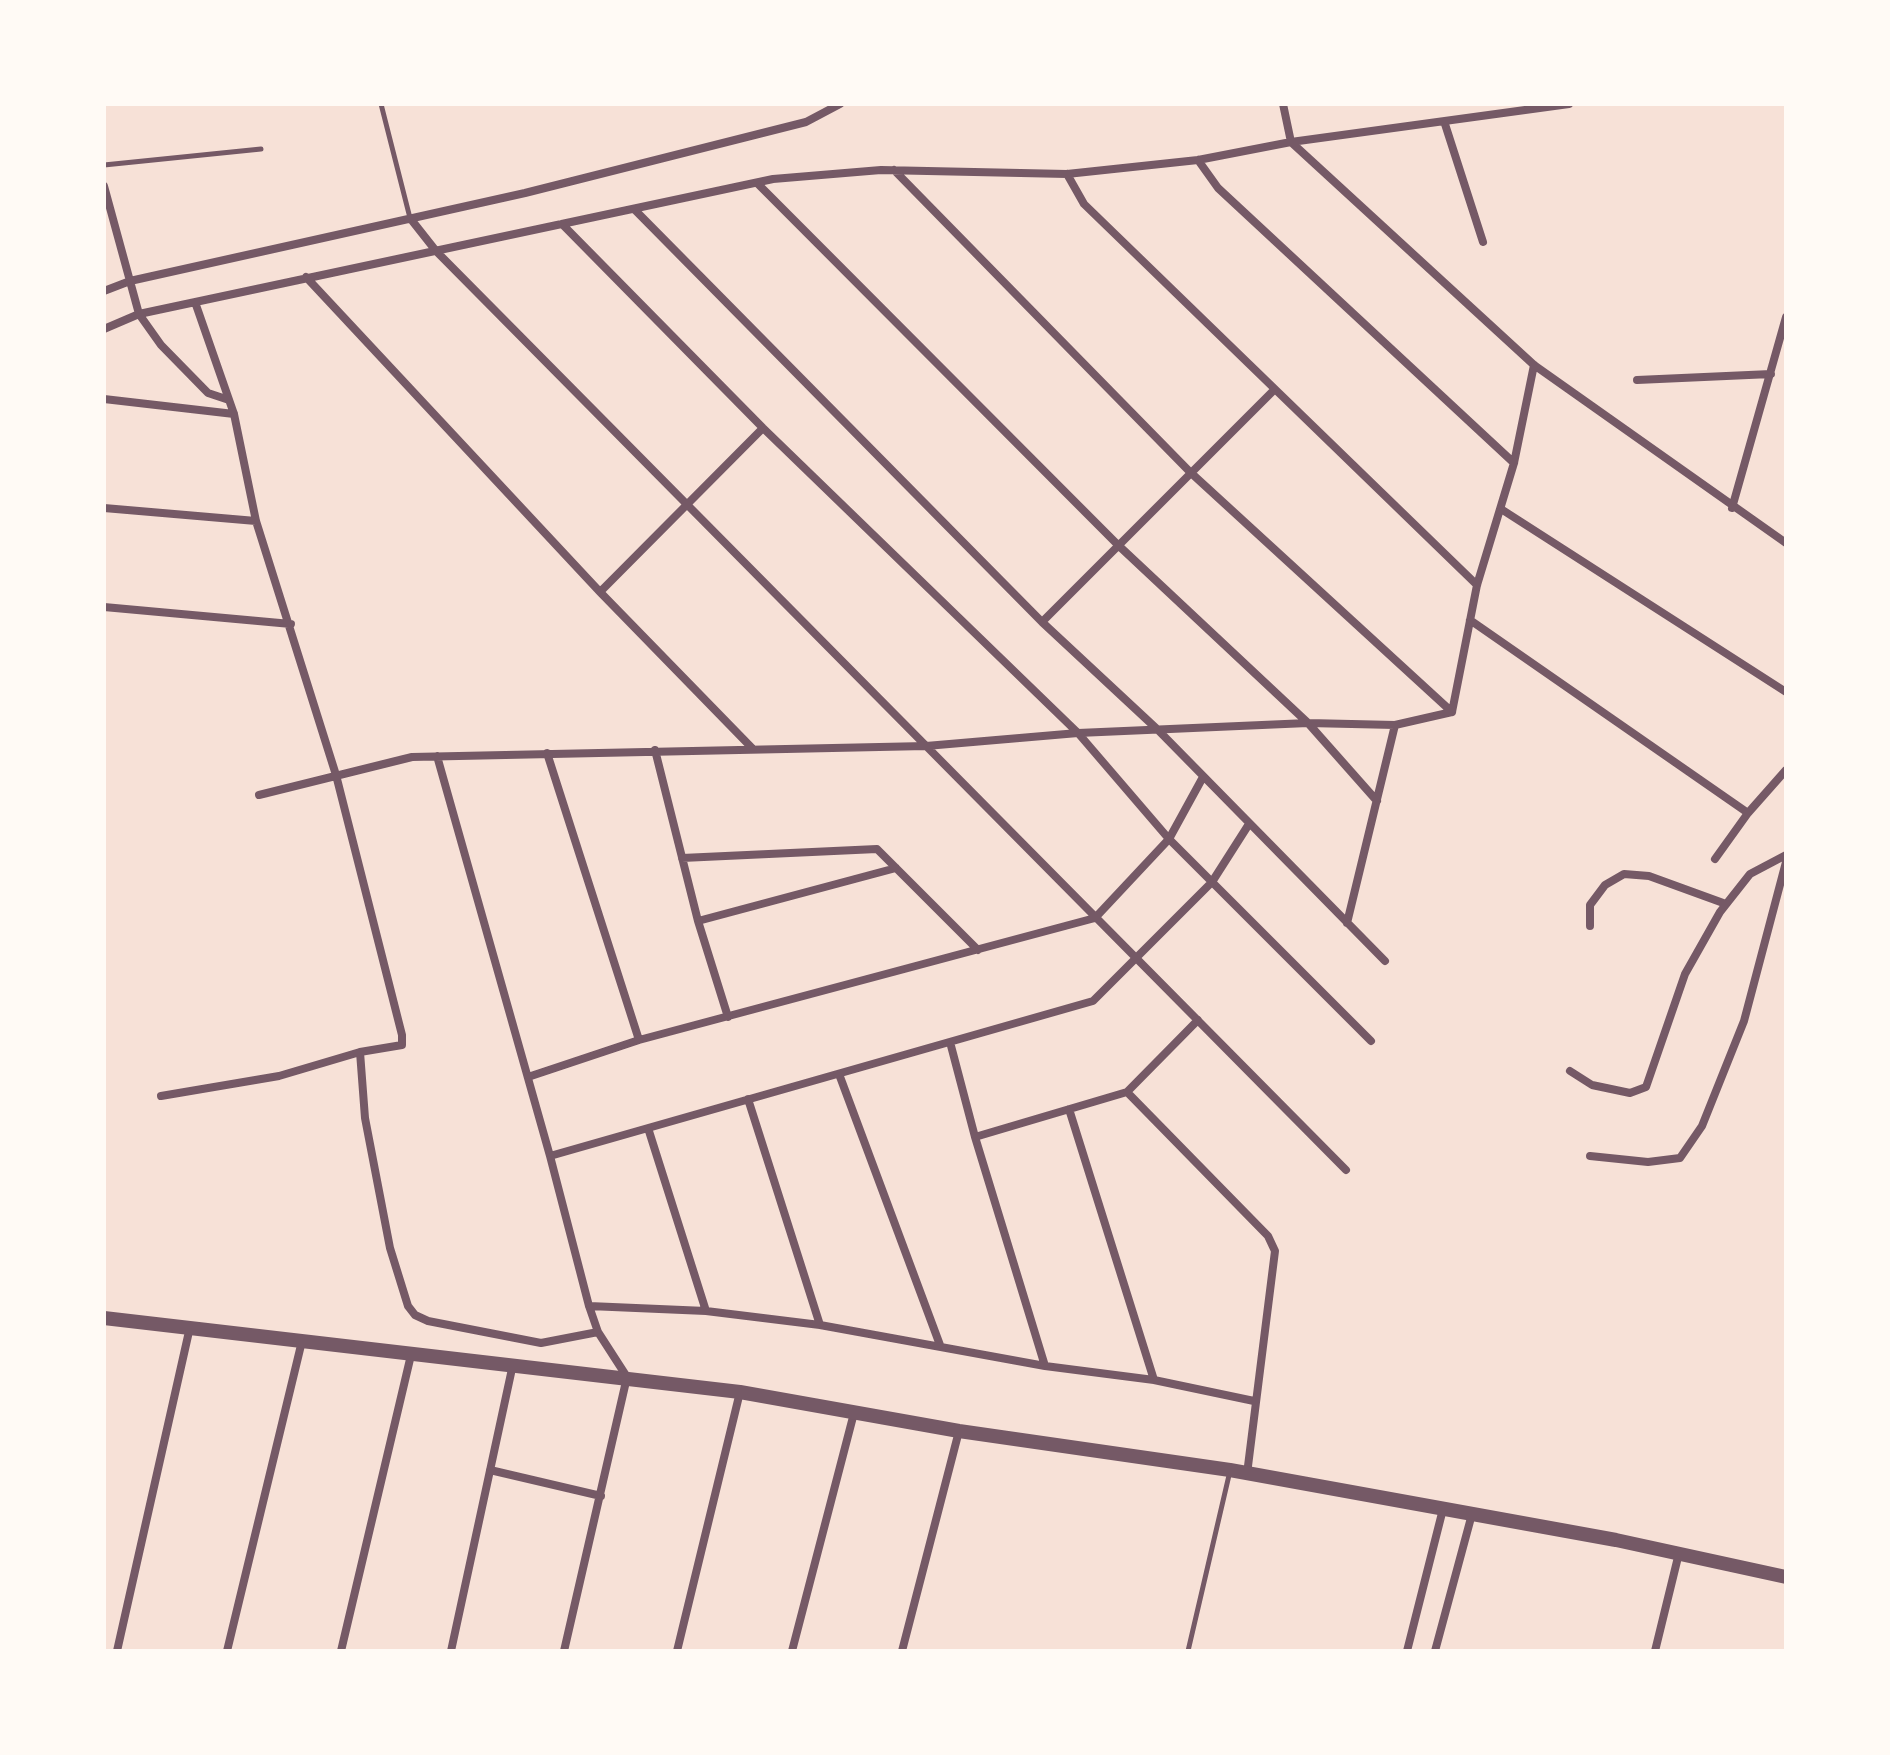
<!DOCTYPE html>
<html>
<head>
<meta charset="utf-8">
<style>
  body { margin:0 }
  #map { position:relative; width:1890px; height:1755px; overflow:hidden; background:#f7e1d7; font-family:"Archivo Narrow",sans-serif }
  canvas { display:block }
  .frame { position:absolute; inset:0; border:106px solid #fffaf5; pointer-events:none }
</style>
</head>
<body>
<div id="map">
<canvas width="1890" height="1755"></canvas>
<div class="frame"></div>
</div>
<script>
const g = document.querySelector('canvas').getContext('2d');
g.lineJoin = 'round';
function poly(rows) {
  const path = new Path2D();
  for (const r of rows) {
    path.moveTo(r[0], r[1]);
    for (let i = 2; i < r.length; i += 2) path.lineTo(r[i], r[i + 1]);
  }
  return path;
}
function strokePath(path, color, width, dash) {
  g.strokeStyle = color;
  g.lineWidth = width;
  g.lineCap = dash ? 'butt' : 'round';
  g.setLineDash(dash || []);
  g.stroke(path);
}
const service = poly([
  [381,104,410,218],
  [104,165,261,149],
  [1188,1651,1230,1471]
]);
const minor = poly([
  [1283,104,1291,142],
  [1444,121,1483,242],
  [1291,142,1534,365,1786,543],
  [1198,160,1218,188,1514,463],
  [894,170,1190,472,1452,712],
  [1067,174,1084,204,1477,585],
  [757,183,1118,545,1308,723,1377,801],
  [104,186,139,314,161,345,208,393,229,400],
  [634,209,1042,622,1158,730,1385,961],
  [410,218,436,251,1346,1170],
  [562,224,763,428,1078,733,1169,839,1371,1041],
  [306,277,600,592,752,748],
  [104,291,130,281,525,193,806,122,840,104],
  [195,302,234,414,256,521,336,775,402,1035,402,1045,360,1052,365,1118,390,1248,408,1306,415,1315,428,1321,541,1343,598,1332],
  [104,329,139,314,773,179,881,170,1067,174,1198,160,1291,142,1569,104],
  [1637,380,1771,374],
  [104,399,234,414],
  [104,508,256,521],
  [1732,508,1786,317],
  [1501,509,1786,692],
  [600,592,763,428],
  [104,607,291,624],
  [1470,620,1748,813],
  [1042,622,1274,390],
  [1452,712,1477,585,1514,463,1534,365],
  [655,750,698,921,728,1017],
  [547,753,639,1040],
  [437,756,550,1156,589,1306,598,1332,627,1377,564,1651],
  [259,795,412,757,926,746,1078,733,1308,723,1395,725,1452,712],
  [682,858,877,849,978,950],
  [1715,859,1748,813,1786,770],
  [698,921,896,868],
  [1347,923,1395,725],
  [1590,926,1590,905,1605,885,1624,874,1649,876,1726,904],
  [950,1042,975,1137,1045,1366],
  [1570,1071,1592,1085,1630,1093,1646,1087,1685,974,1720,912,1750,874,1786,855],
  [839,1074,940,1345],
  [528,1077,639,1040,1095,918,1169,839,1203,777],
  [1127,1092,1268,1236,1275,1251,1247,1474],
  [161,1096,279,1076,360,1052],
  [748,1099,820,1325],
  [1069,1109,1154,1380],
  [648,1128,706,1311],
  [975,1137,1127,1092,1198,1020],
  [550,1156,1093,1001,1212,882,1249,824],
  [1590,1156,1648,1162,1680,1158,1702,1126,1744,1021,1786,862],
  [589,1306,706,1311,820,1325,1045,1366,1154,1380,1254,1401],
  [490,1470,601,1496],
  [117,1651,190,1327],
  [227,1651,302,1341],
  [341,1651,411,1355],
  [451,1651,513,1364],
  [677,1651,740,1392],
  [792,1651,854,1413],
  [902,1651,959,1431],
  [1407,1651,1443,1509],
  [1435,1651,1472,1514],
  [1655,1651,1679,1553]
]);
const tertiary = poly([
  [104,1318,740,1392,959,1431,1230,1470,1616,1540,1786,1577]
]);
strokePath(service, '#755966', 5);
strokePath(minor, '#755966', 8);
strokePath(tertiary, '#755966', 14);
</script>
</body>
</html>
